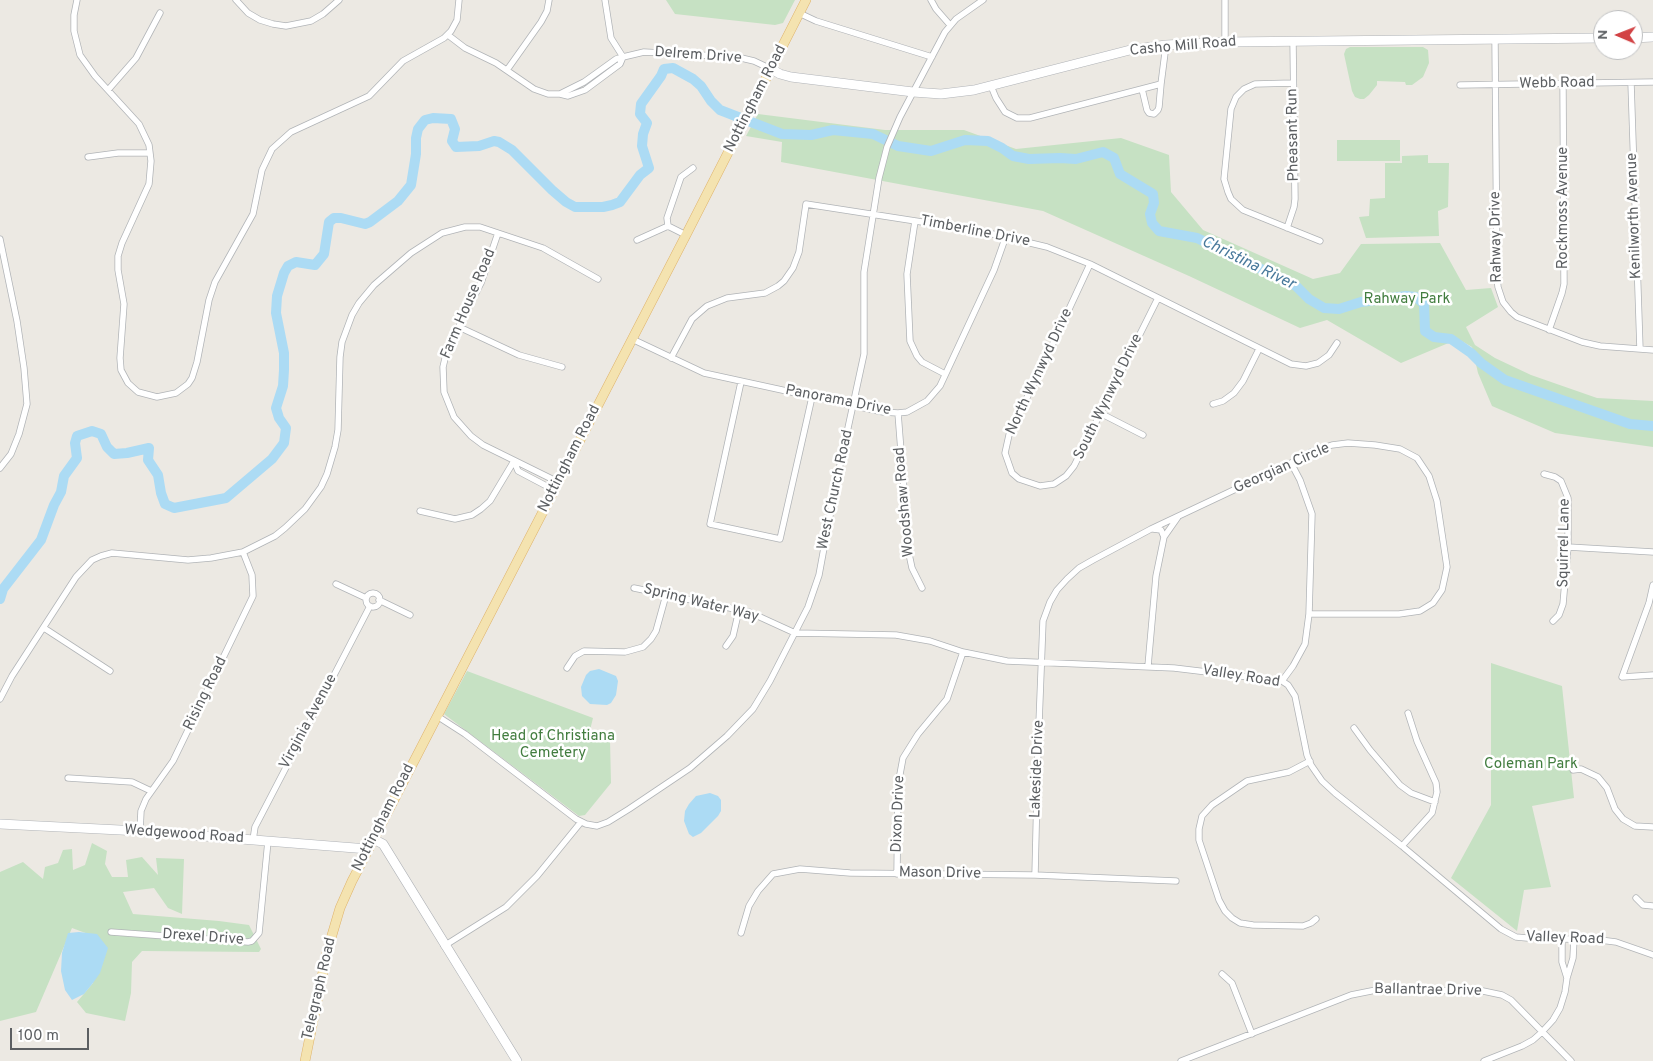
<!DOCTYPE html>
<html>
<head>
<meta charset="utf-8">
<style>
  body { margin:0 }
  #map { position:relative; width:1653px; height:1061px; overflow:hidden; background:#ece9e3; font-family:Overpass,sans-serif }
  canvas { display:block }
  .north { position:absolute; left:1593px; top:10px; width:50px; height:50px; box-sizing:border-box; background:#fff; border:1px solid #bebfc0; border-radius:50%; rotate:271deg; font-size:14px; font-weight:700; line-height:20px; text-align:center; color:#5c5f62 }
  .north::after { content:''; display:block; margin:auto; width:18px; height:22px; background:#d24345; clip-path:polygon(50% 0,100% 100%,50% 72%,0 100%) }
  .scale { position:absolute; left:10px; top:1028px; width:79px; height:22px; box-sizing:border-box; border:2px solid #5c5f62; border-top:0; padding-left:6px; font-size:15px; line-height:18px; white-space:nowrap; color:#5c5f62; -webkit-text-stroke:4px #fff; paint-order:stroke }
</style>
</head>
<body>
<div id="map">
<canvas width="1653" height="1061"></canvas>
<div class="north">N</div>
<div class="scale">100 m</div>
</div>
<script>
const g = document.querySelector('canvas').getContext('2d');
g.lineJoin = 'round';
function fill(path, color) {
  g.fillStyle = color;
  g.fill(path, 'evenodd');
}
function poly(rows) {
  const path = new Path2D();
  for (const r of rows) {
    if (r.length === 3) {
      path.moveTo(r[0] + r[2], r[1]);
      path.arc(r[0], r[1], r[2], 0, 2 * Math.PI);
      continue;
    }
    path.moveTo(r[0], r[1]);
    for (let i = 2; i < r.length; i += 2) path.lineTo(r[i], r[i + 1]);
  }
  return path;
}
function strokePath(path, color, width, dash) {
  g.strokeStyle = color;
  g.lineWidth = width;
  g.lineCap = dash ? 'butt' : 'round';
  g.setLineDash(dash || []);
  g.stroke(path);
}
function drawText(font, color, halo, rows, align = 'center') {
  g.font = font + ' Overpass,sans-serif';
  g.lineWidth = 5;
  g.setLineDash([]);
  g.textBaseline = 'middle';
  g.strokeStyle = halo;
  g.fillStyle = color;
  for (const [text, x, y, turn = 0] of rows) {
    g.save();
    g.translate(x, y);
    g.rotate((+turn || 0) * Math.PI / 180);
    g.textAlign = isNaN(turn) ? turn : align;
    if (halo) g.strokeText(text, 0, 0);
    g.fillText(text, 0, 0);
    g.restore();
  }
}
const green = poly([
  [666,0,795,0,783,23,775,25,675,14],
  [1350,47,1423,47,1428,50,1429,63,1423,77,1412,85,1406,85,1405,82,1377,81,1377,85,1369,95,1364,99,1360,99,1355,97,1352,91,1344,54,1346,49],
  [758,114,885,130,964,130,1016,149,1121,138,1169,155,1171,192,1203,230,1313,279,1340,273,1361,244,1440,243,1466,290,1491,288,1498,307,1466,327,1475,345,1495,358,1531,375,1597,398,1653,401,1653,447,1555,433,1492,406,1478,373,1472,347,1458,339,1401,363,1327,320,1300,328,1189,276,1043,211,781,162,782,142,746,136],
  [1337,140,1400,140,1400,161,1337,161],
  [1428,155,1428,163,1449,163,1448,207,1438,211,1439,236,1366,238,1359,217,1369,216,1370,199,1385,198,1385,163,1402,163,1402,156],
  [1491,663,1562,686,1574,798,1532,806,1551,887,1524,890,1517,931,1451,878,1491,805],
  [467,671,593,718,590,730,610,740,611,783,585,815,579,816,444,714],
  [92,843,107,851,105,864,112,877,128,877,126,860,142,857,158,875,156,858,184,859,182,914,168,908,154,888,123,892,133,914,219,921,249,925,261,949,259,952,142,951,132,962,131,993,125,1021,86,1013,77,1002,93,983,99,938,72,928,36,1012,0,1021,0,872,23,862,43,879,45,867,58,863,63,850,72,849,73,870,85,865]
]);
const water = poly([
  [599,669,616,676,618,681,616,695,611,703,607,705,590,704,582,696,581,687,586,675,590,671],
  [710,793,718,796,721,800,721,811,718,816,701,833,693,837,689,834,684,821,685,811,689,804,696,796],
  [79,932,97,934,108,948,100,973,93,983,84,994,72,1000,65,990,61,971,62,953,68,933]
]);
const river = poly([
  [0,599,3,589,41,540,54,505,61,492,64,476,77,458,75,443,77,436,92,431,101,434,107,447,114,454,127,453,149,448,148,460,158,475,161,493,165,504,174,508,226,498,272,459,284,443,286,428,279,418,276,408,283,386,284,370,284,353,276,313,277,296,284,273,288,266,296,262,315,265,324,254,329,222,334,218,341,218,365,224,370,222,398,201,411,185,416,154,416,138,418,129,425,120,433,118,451,119,455,129,452,141,456,147,479,146,494,141,499,142,512,150,552,190,566,202,575,207,603,207,612,205,620,202,640,175,649,168,642,146,643,134,647,123,640,114,641,104,661,76,664,69,673,68,693,79,701,86,711,101,720,110,782,134,811,135,833,130,873,134,898,146,931,151,965,140,988,141,1002,148,1013,156,1029,159,1060,158,1076,159,1103,152,1114,158,1120,174,1153,194,1154,203,1150,214,1152,223,1159,231,1197,238,1296,286,1309,299,1324,308,1339,309,1361,302,1406,296,1416,297,1424,304,1425,331,1434,337,1451,339,1471,353,1481,363,1505,380,1630,424,1653,426]
]);
const street = poly([
  [77,0,74,15,74,31,80,55,95,76,139,124,149,145,151,161,149,184,122,243,118,256,118,270,124,304,120,358,121,370,128,383,138,392,157,397,176,393,188,384,192,378,197,362,209,300,215,282,253,214,262,170,272,149,291,132,369,96,403,61,444,38,451,31,457,20,459,0],
  [236,0,248,13,260,20,273,24,286,26,311,21,323,14,339,0],
  [605,0,611,38,623,57,644,52,737,57,754,61,771,69],
  [931,0,936,9,950,25],
  [1225,0,1225,42],
  [799,13,816,21,932,57],
  [448,35,465,48,496,63,534,89,548,94,560,94],
  [1495,40,1497,277,1498,287,1503,302,1511,312,1517,317,1582,342,1600,346,1653,350],
  [623,57,620,64,585,90,568,96,560,94,584,82,616,59,623,57],
  [507,70,541,22,547,11,549,0],
  [1293,83,1255,84,1244,89,1236,97,1231,109,1224,179,1228,192,1231,199,1243,210,1320,241],
  [1631,83,1640,349],
  [1460,85,1653,82],
  [991,86,996,98,1005,112,1017,118,1030,118,1161,84,1166,45],
  [1142,89,1147,110,1149,113,1154,114,1158,110,1159,107,1161,84],
  [108,90,136,58,160,13],
  [88,157,118,153,150,153],
  [915,221,907,274,910,341,917,356,922,362,945,374],
  [1287,228,1294,207,1295,199,1293,41],
  [498,233,481,283,447,350,443,367,444,392,454,417,471,436,483,445,558,482],
  [686,235,668,226,667,218,681,177,693,168],
  [0,239,17,321,24,368,27,404,19,434,11,454,0,468],
  [637,240,668,226],
  [1090,264,1057,335,1009,435,1005,453,1012,473,1019,479,1040,486,1054,484,1066,476,1074,466,1158,298],
  [459,327,519,355,562,367],
  [1549,330,1562,293,1564,284,1563,84],
  [632,339,704,373,883,412,898,413,907,412,927,401,940,386,994,270,1006,236],
  [671,358,692,319,707,306,727,298,765,293,778,286,784,281,793,268,799,252,806,204,980,231,1047,247,1090,264,1291,364,1306,366,1318,363,1329,355,1337,343],
  [741,382,710,524,780,539,812,397],
  [1213,404,1223,401,1234,393,1243,381,1259,349],
  [898,413,909,554,912,568,922,588],
  [1100,413,1143,435],
  [514,461,518,471,554,490],
  [1544,474,1555,477,1561,481,1568,498,1568,547,1563,604,1559,615,1553,621],
  [420,511,455,519,472,515,481,509,490,501,514,461],
  [1153,529,1161,530,1164,537,1178,517],
  [1568,547,1653,552],
  [336,584,366,598],
  [1653,585,1649,603,1622,677,1653,675],
  [634,588,749,612,795,633,896,635,930,641,963,652,1007,661,1174,668,1282,681,1288,685,1295,696,1307,755,1311,765,1322,781,1335,793,1402,846,1501,929,1516,937,1527,938,1600,940,1616,942,1653,955],
  [373,600,7],
  [379,600,410,615],
  [44,628,110,671],
  [726,646,733,636,739,610],
  [1148,666,1156,576,1164,537],
  [567,668,575,656,584,651,625,652,643,647,651,639,656,631,666,595],
  [1282,681,1293,666,1305,644,1309,614,1312,514,1300,480,1291,463],
  [0,699,12,676,76,577,92,560,101,556,112,553,188,560,211,558,243,552,275,536,285,528,305,509,321,487,327,474,335,447,338,430,340,357,342,342,352,315,359,303,374,285,411,253,442,233,465,227,480,227,543,248,598,279],
  [437,716,465,734,576,819,586,824,597,826,608,822,629,809,690,768,727,736,753,709,770,681,808,607,819,575,835,488,864,354,864,272,879,178,887,147,900,117,945,32,956,19,983,0],
  [1354,728,1370,750,1400,785,1411,793,1435,802],
  [1310,761,1289,772,1247,781,1212,805,1202,816,1199,829,1199,840,1219,900,1225,911,1232,918,1240,923,1253,925,1303,926,1311,923,1316,919],
  [1573,770,1581,769,1598,777,1607,788,1615,809,1623,819,1635,826,1653,827],
  [68,778,132,782,151,791],
  [140,831,141,811,146,799,173,761,253,596,252,575,243,552],
  [253,840,255,827,370,606],
  [1402,846,1432,813,1437,792,1436,783,1417,741,1408,713],
  [897,874,898,785,903,758,918,734,947,699,963,652],
  [1035,875,1038,749,1043,621,1050,602,1057,590,1067,579,1079,568,1093,560,1151,529,1291,463,1311,452,1332,445,1348,443,1375,445,1400,449,1417,458,1429,476,1437,501,1447,567,1442,590,1433,603,1420,611,1399,614,1309,614],
  [1636,898,1643,905,1653,906],
  [111,932,248,942,252,941,259,933,268,841],
  [741,933,749,906,758,891,773,874,800,869,850,873,1035,875,1176,881],
  [1562,939,1562,962,1567,978,1573,958,1574,939],
  [444,946,506,907,537,876,581,822],
  [1222,974,1232,983,1252,1034],
  [1181,1061,1351,995,1376,990,1483,991,1502,995,1511,1000,1571,1061],
  [1484,1061,1522,1046,1533,1040,1542,1032,1553,1020,1560,1008,1565,992,1567,978]
]);
const secondary = poly([
  [1633,38,1653,37],
  [771,69,780,74,791,77,913,92,941,94,974,90,1130,50,1166,45,1225,42,1603,38],
  [0,824,140,831,368,849],
  [373,839,383,844,517,1061]
]);
const primary = poly([
  [305,1061,327,952,340,908,352,881,686,235,806,0]
]);
const streetNames = [
  ["Casho Mill Road",1183,47,-5],
  ["Delrem Drive",698,56,4],
  ["Webb Road",1557,84,-1],
  ["Nottingham Road",756,99,-63],
  ["Pheasant Run",1294,135,-91],
  ["Rockmoss Avenue",1564,208,-90],
  ["Kenilworth Avenue",1635,216,-92],
  ["Timberline Drive",975,232,11],
  ["Rahway Drive",1497,237,-91],
  ["Farm House Road",469,304,-67],
  ["North Wynwyd Drive",1040,372,-65],
  ["South Wynwyd Drive",1109,397,-64],
  ["Panorama Drive",838,401,11],
  ["Nottingham Road",570,459,-63],
  ["Georgian Circle",1282,469,-24],
  ["West Church Road",836,490,-78],
  ["Woodshaw Road",905,502,-95],
  ["Squirrel Lane",1565,543,-89],
  ["Spring Water Way",701,604,14],
  ["Valley Road",1241,677,9],
  ["Rising Road",206,694,-64],
  ["Virginia Avenue",309,722,-62],
  ["Lakeside Drive",1038,769,-88],
  ["Dixon Drive",899,814,-88],
  ["Nottingham Road",384,818,-63],
  ["Wedgewood Road",184,835,4],
  ["Mason Drive",940,874,1],
  ["Drexel Drive",203,938,4],
  ["Valley Road",1565,939,2],
  ["Telegraph Road",320,989,-77],
  ["Ballantrae Drive",1428,991,1]
];
const parkNames = [
  ["Rahway Park",1407,300],
  ["Head of Christiana",553,737],
  ["Cemetery",553,754],
  ["Coleman Park",1531,765]
];
const waterNames = [
  ["Christina River",1248,264,26]
];
fill(green, '#c6e1c3');
fill(water, '#acdbf4');
strokePath(river, '#acdbf4', 10);
strokePath(street, '#b1b4b7', 7);
strokePath(secondary, '#b0b3b7', 10);
strokePath(primary, '#dfb36a', 10);
strokePath(street, '#fff', 5.5);
strokePath(secondary, '#fff', 9);
strokePath(primary, '#f4e3b0', 9);
drawText('15px', '#5c5f62', '#fff', streetNames);
drawText('15px', '#427d3f', '#fff', parkNames);
drawText('italic 16px', '#48799b', '#fff', waterNames);
</script>
</body>
</html>
